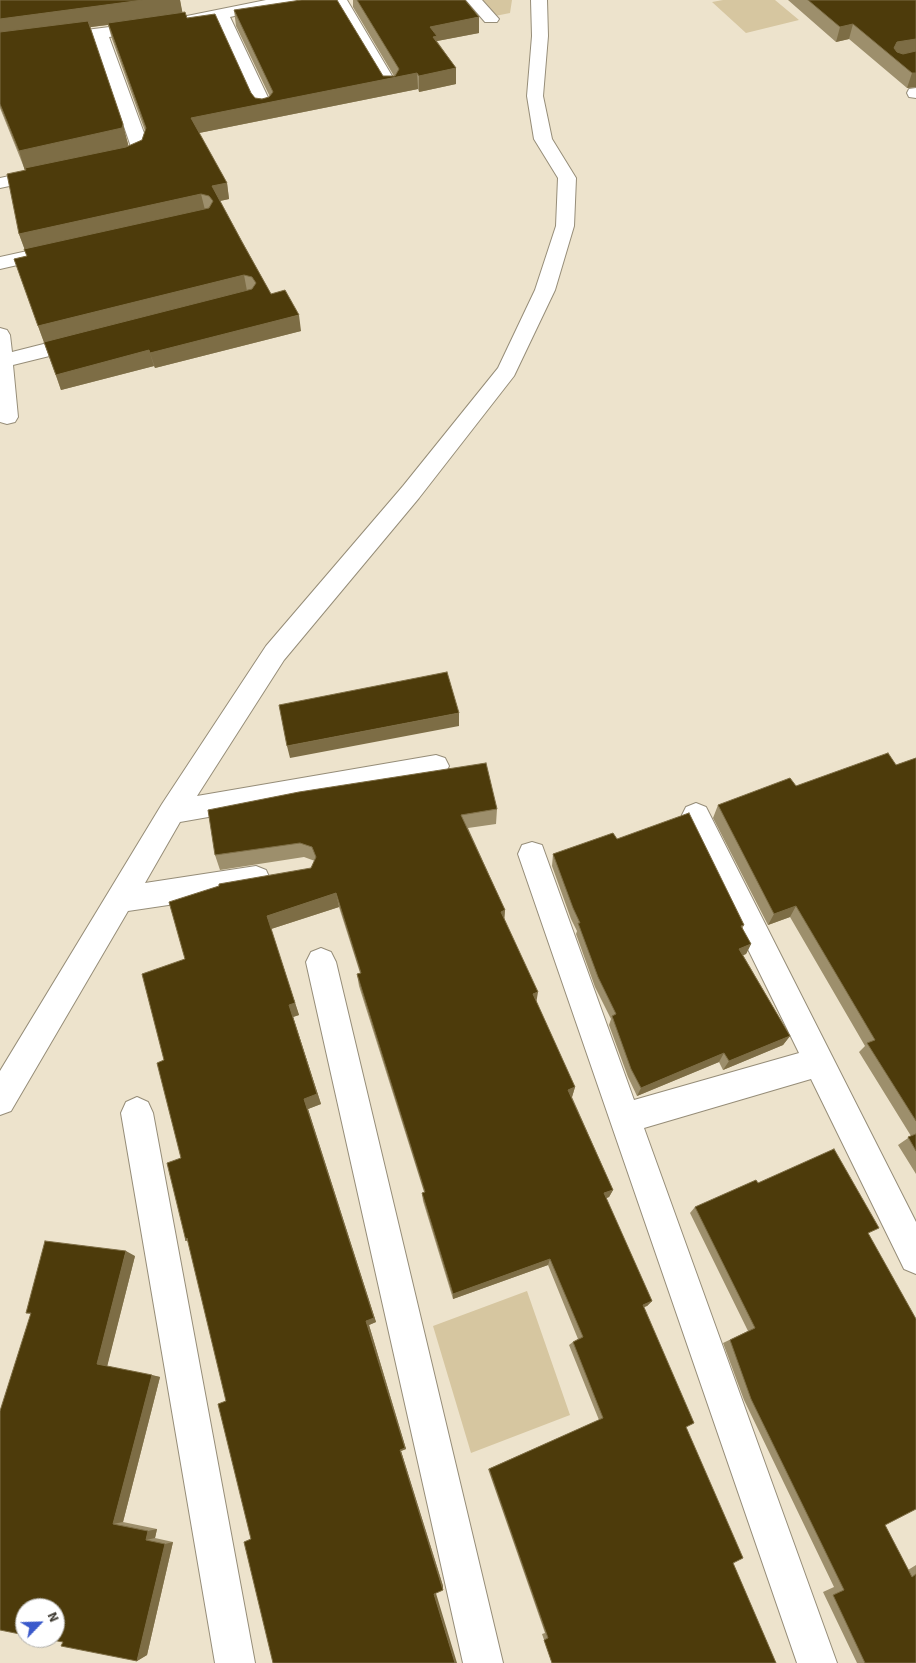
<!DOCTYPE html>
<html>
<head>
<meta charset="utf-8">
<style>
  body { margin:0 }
  #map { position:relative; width:916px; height:1663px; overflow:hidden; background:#ede3cc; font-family:"Source Sans 3",sans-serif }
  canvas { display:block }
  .north { position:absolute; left:15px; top:1598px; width:50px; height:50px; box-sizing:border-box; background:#fff; border:1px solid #b1b0ac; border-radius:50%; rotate:66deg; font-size:14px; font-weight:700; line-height:20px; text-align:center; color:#3d3930 }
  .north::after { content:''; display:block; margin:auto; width:18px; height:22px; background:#3a59cb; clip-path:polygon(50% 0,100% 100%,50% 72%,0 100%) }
</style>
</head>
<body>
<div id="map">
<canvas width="916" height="1663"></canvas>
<div class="north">N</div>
</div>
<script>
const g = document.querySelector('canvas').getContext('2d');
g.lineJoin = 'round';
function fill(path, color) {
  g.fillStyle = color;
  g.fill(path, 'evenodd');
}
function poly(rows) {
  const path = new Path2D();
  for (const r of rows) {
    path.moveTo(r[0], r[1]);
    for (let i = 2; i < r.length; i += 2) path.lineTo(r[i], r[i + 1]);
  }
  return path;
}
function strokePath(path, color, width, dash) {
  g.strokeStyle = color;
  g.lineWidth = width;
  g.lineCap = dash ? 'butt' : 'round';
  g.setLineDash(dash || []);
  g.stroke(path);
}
const green = poly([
  [483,0,512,0,510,13,495,16],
  [723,0,775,0,799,20,746,33,712,2],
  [527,1291,570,1415,471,1453,433,1326]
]);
const minor = poly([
  [266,0,297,0,294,3,230,17,273,108,270,112,264,113,258,112,255,108,216,20,172,29,109,37,148,144,144,155,136,160,113,165,107,164,104,160,107,156,124,152,129,149,130,144,94,39,0,51,0,41,172,19,266,0],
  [331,0,347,0,398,86,396,90,384,90,331,0],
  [466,0,482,0,499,19,497,22,485,22,466,0],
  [531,0,547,0,548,36,543,96,552,139,576,178,574,226,555,290,514,376,419,498,284,660,197,796,436,755,445,758,449,766,445,774,436,777,180,822,145,883,256,866,266,870,270,879,266,888,256,892,128,911,11,1111,0,1115,0,1071,162,804,266,646,403,486,498,368,535,290,556,226,558,178,534,139,527,96,532,36,531,0],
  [916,88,916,98,909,97,907,93,909,89,916,88],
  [46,168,52,169,55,173,52,177,0,188,0,178,46,168],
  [50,246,57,248,60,252,57,256,0,269,0,257,50,246],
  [0,328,7,330,10,335,12,352,83,334,90,336,93,341,90,346,13,365,18,417,15,422,7,424,0,422,0,328],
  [696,803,706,807,916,1222,916,1274,904,1269,811,1079,644,1128,837,1663,797,1663,518,854,522,845,532,842,542,845,634,1100,799,1053,682,815,686,807,696,803],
  [321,948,331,952,336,962,503,1663,463,1663,306,962,311,952,321,948],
  [137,1097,148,1102,153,1113,255,1663,215,1663,121,1113,126,1102,137,1097]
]);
const wall = poly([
  [0,0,180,0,182,13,255,98,262,99,270,97,236,26,234,10,383,76,394,76,353,7,353,0,465,0,479,33,437,41,456,68,456,84,419,92,418,89,199,133,227,183,229,199,220,201,271,294,301,331,155,368,154,366,61,390,14,259,27,256,19,234,25,170,0,108],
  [108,25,112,39,145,131,142,140,128,147,128,144,90,27],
  [788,0,916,0,916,87,907,88,849,39,836,42],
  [916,758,916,1174,898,1145,911,1136,859,1052,865,1046,790,917,768,925,713,818,718,805,796,786,896,765],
  [497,809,496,824,468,828,505,910,504,919,536,1001,575,1087,572,1097,613,1190,609,1197,606,1198,652,1301,647,1306,643,1307,686,1427,733,1563,776,1663,552,1663,542,1634,545,1633,488,1469,599,1420,569,1345,573,1342,578,1339,548,1265,453,1299,423,1201,422,1193,424,1192,359,986,357,974,360,973,339,907,271,929,299,1015,293,1017,321,1104,308,1109,376,1322,369,1325,406,1449,401,1451,443,1586,443,1590,251,1539,226,1401,164,1060,185,959,311,868,315,861,304,857,220,870,215,855],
  [617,839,744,925,742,929,751,944,746,954,743,955,790,1036,783,1045,723,1070,719,1062,637,1096,628,1077,609,1025,611,1019,595,987,576,934,577,931,571,919,552,866,553,854],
  [758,1183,868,1234,885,1525,908,1570,916,1565,916,1663,857,1663,823,1592,834,1587,744,1400,723,1343,748,1331,690,1213,695,1207],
  [135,1256,107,1366,160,1377,123,1522,157,1529,155,1538,173,1542,147,1655,137,1661,63,1642,30,1314,26,1313]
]);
const shadedWall = poly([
  [143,0,180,0,183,15,0,39,0,19],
  [479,17,479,33,437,41,437,52,430,27],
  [853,24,849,39,836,42,840,27],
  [916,39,916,53,893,57,894,48,897,42],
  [456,68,456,84,419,92,419,76],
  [417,73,418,89,194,134,191,118],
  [912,73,916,73,916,87,907,88],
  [123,124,128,144,127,148,25,171,19,151],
  [227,183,229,199,215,202,212,186],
  [201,194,205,210,25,250,19,234],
  [244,275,247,291,44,342,38,326],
  [299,315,301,331,155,368,150,353],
  [149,350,154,366,61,390,56,375],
  [459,713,459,726,290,758,287,746],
  [336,893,339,907,271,929,299,1015,293,1017,321,1104,308,1109,376,1322,369,1325,406,1449,401,1451,443,1586,443,1590,400,1450,366,1321,304,1099,267,916],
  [796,906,790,917,768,925,774,914],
  [505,910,504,923,501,912],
  [751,944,746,954,734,959,739,949],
  [538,992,536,1004,533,994],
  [790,1036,783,1045,723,1070,729,1061],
  [724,1053,719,1062,637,1096,641,1088],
  [575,1087,572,1097,566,1100,568,1090],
  [613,1190,609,1197,600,1201,604,1193],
  [126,1251,135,1256,107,1367,97,1364],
  [550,1259,548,1265,453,1299,453,1294],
  [652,1301,647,1306,637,1310,643,1305],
  [152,1375,160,1377,123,1522,113,1524],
  [157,1529,155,1538,146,1540,148,1531],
  [173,1542,147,1655,137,1661,165,1544],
  [435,1590,457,1663,455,1663,434,1594]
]);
const building = poly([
  [0,0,143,0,0,19,0,0],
  [301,0,337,0,383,76,395,76,399,69,357,0,465,0,479,17,430,27,437,36,433,37,456,68,419,76,417,73,191,118,227,183,212,186,242,242,271,294,285,290,299,315,150,353,149,350,56,375,44,342,252,289,256,283,252,277,244,275,38,326,14,259,27,256,24,249,209,208,213,201,209,196,201,194,19,234,7,174,26,170,25,168,126,147,142,140,146,128,108,23,185,12,187,18,215,14,251,93,255,98,262,99,269,97,273,92,234,10,301,0],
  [808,0,916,0,916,39,897,42,894,48,897,52,903,54,916,51,916,73,912,73,853,24,840,27,808,0],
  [88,21,123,124,122,128,19,151,0,104,0,32,88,21],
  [447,672,459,713,287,746,279,705,447,672],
  [888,753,896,765,916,758,916,1121,867,1043,875,1040,796,906,774,914,718,805,790,778,796,786,888,753],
  [486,763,497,809,461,815,505,910,501,912,538,992,533,994,575,1087,568,1090,613,1190,604,1193,652,1301,643,1305,694,1423,686,1427,743,1558,733,1563,776,1663,552,1663,544,1640,548,1638,489,1469,603,1418,573,1342,583,1337,550,1259,453,1294,422,1193,425,1192,357,974,361,973,336,893,267,916,295,1003,289,1005,317,1094,304,1099,374,1318,366,1321,405,1448,400,1450,443,1590,434,1594,455,1663,273,1663,244,1542,251,1539,218,1404,226,1401,187,1238,186,1241,167,1163,181,1158,157,1063,164,1060,142,974,185,959,169,902,219,886,219,884,311,868,316,857,312,847,300,843,215,855,208,810,299,792,486,763],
  [689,813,744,925,741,926,751,944,739,949,790,1036,729,1061,724,1053,641,1088,631,1069,612,1016,616,1014,598,977,578,923,580,923,573,908,553,854,613,833,617,839,689,813],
  [916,1134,916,1151,908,1137,916,1134],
  [834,1149,879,1228,868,1233,916,1319,916,1509,885,1525,912,1577,916,1574,916,1663,865,1663,833,1595,844,1590,751,1399,730,1340,755,1328,695,1207,756,1180,758,1183,834,1149],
  [45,1241,126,1251,97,1364,152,1375,113,1524,148,1531,146,1540,165,1544,137,1661,61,1646,63,1642,40,1638,55,1638,55,1608,25,1608,25,1635,0,1630,0,1411,31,1313,26,1313,45,1241]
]);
fill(green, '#d6c6a0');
strokePath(minor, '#968d78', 2);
fill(minor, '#fff');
fill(wall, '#9d8f6c');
fill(shadedWall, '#7d6d45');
fill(building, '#4d3b0b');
strokePath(building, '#7d6d45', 1);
</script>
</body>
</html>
